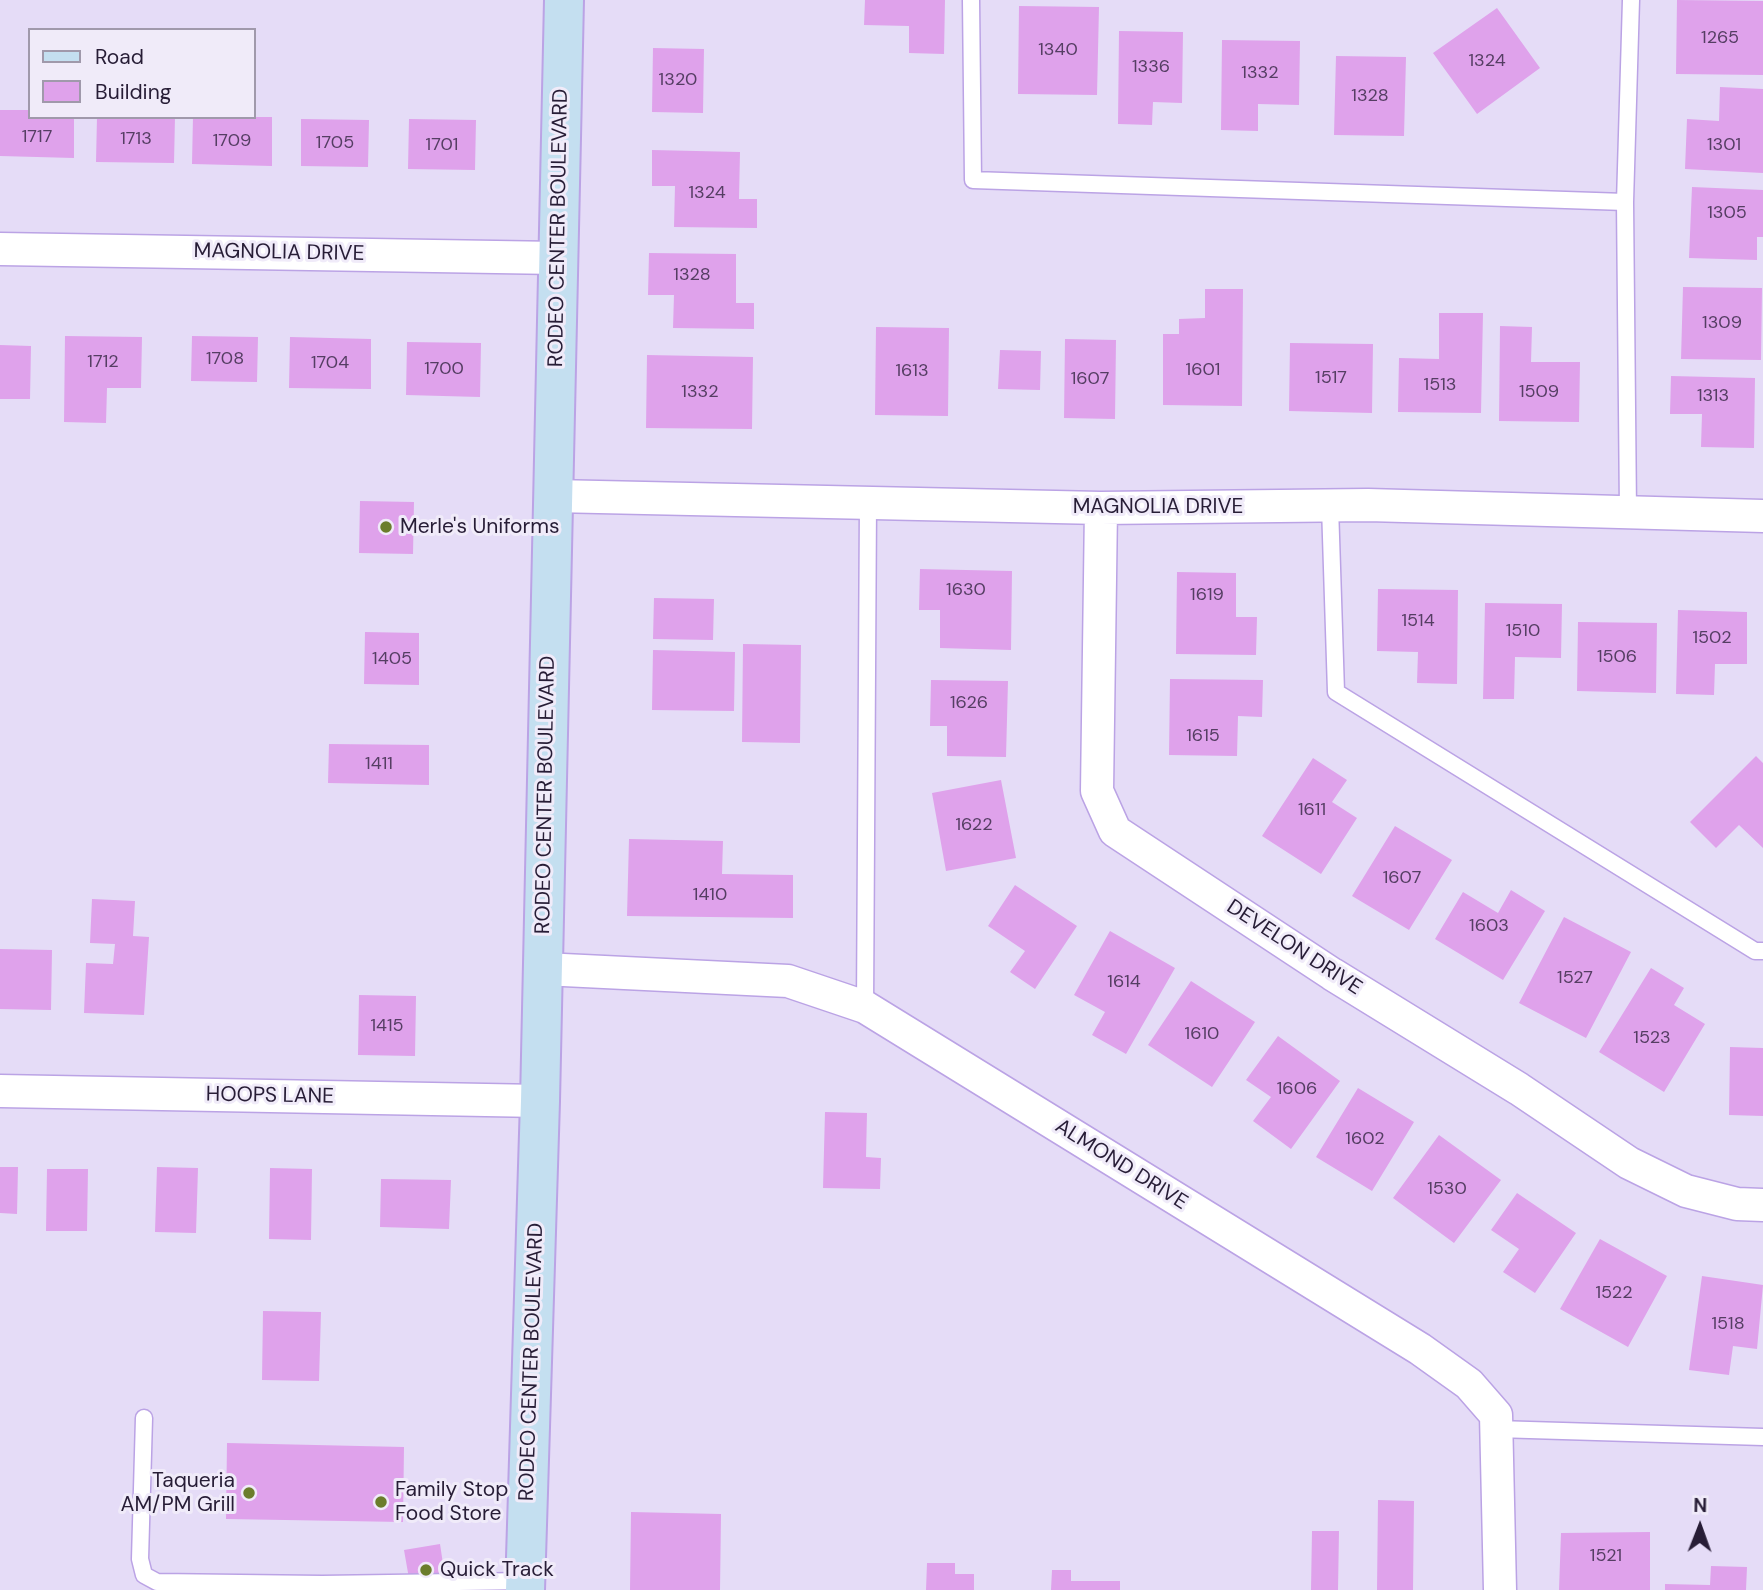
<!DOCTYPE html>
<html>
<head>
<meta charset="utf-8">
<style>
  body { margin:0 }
  #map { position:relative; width:1763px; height:1590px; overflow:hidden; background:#e5dcf7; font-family:"DM Sans",sans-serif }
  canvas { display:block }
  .legend { position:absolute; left:28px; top:28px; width:228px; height:91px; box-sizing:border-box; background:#f0ebf9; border:2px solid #a099ab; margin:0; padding:9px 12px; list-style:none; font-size:21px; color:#271d36 }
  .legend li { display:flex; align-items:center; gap:14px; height:35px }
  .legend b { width:35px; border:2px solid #a099ab }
  .north { position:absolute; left:1665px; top:1492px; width:70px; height:70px; -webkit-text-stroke:5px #f0ebf9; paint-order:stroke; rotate:1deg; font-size:19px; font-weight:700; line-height:28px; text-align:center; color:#271d36 }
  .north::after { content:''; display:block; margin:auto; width:24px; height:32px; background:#271d36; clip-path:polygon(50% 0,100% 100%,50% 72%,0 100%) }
</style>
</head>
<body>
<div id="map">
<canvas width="1763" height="1590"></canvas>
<ul class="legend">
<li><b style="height:9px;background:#c4dff0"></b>Road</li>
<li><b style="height:19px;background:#dfa2eb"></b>Building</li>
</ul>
<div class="north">N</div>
</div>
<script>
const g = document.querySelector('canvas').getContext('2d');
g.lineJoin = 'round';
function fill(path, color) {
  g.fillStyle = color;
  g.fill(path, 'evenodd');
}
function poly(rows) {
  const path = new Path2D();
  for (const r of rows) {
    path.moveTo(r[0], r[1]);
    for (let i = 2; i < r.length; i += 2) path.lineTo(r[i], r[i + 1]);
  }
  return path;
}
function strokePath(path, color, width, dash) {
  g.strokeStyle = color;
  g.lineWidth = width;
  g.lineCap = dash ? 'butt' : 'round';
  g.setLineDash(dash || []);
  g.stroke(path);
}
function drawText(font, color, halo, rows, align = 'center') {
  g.font = font + ' "DM Sans",sans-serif';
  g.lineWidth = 6;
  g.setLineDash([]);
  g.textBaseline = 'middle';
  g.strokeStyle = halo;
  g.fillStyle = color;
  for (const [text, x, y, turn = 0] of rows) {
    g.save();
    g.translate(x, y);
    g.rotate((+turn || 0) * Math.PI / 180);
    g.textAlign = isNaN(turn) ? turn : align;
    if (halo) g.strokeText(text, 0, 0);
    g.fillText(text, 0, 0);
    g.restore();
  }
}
const building = poly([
  [865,0,945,0,944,54,909,53,909,26,864,25],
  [1677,0,1763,1,1763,75,1676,74],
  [1019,6,1099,7,1097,95,1018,94],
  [1497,8,1540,68,1477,114,1433,53],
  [1119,31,1183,32,1182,103,1153,102,1152,125,1118,124],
  [1222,40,1300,41,1299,105,1258,104,1258,131,1221,130],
  [653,48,704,49,703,113,652,112],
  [1336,56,1406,57,1404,136,1334,135],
  [1720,87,1763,89,1763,173,1685,169,1687,119,1719,121],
  [0,110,30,110,30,117,74,117,74,158,0,156],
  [97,117,175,117,174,163,96,162],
  [193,117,272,117,272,166,192,164],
  [301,119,369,120,368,167,301,166],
  [409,119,476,120,475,170,408,169],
  [652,150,740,152,739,199,757,199,757,228,674,227,675,186,652,186],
  [1692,187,1763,190,1763,237,1757,237,1757,260,1689,258],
  [649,253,736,254,736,303,754,303,754,329,673,328,674,295,648,295],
  [1683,287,1762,288,1761,360,1681,359],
  [1205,289,1243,289,1242,406,1163,405,1163,334,1179,334,1179,319,1205,318],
  [1439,313,1483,313,1481,413,1398,412,1399,358,1439,359],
  [1500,326,1532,327,1531,362,1580,362,1579,422,1499,421],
  [876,327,949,328,948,416,875,415],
  [65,336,142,337,141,388,107,388,106,423,64,422],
  [192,336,258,337,257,382,191,381],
  [290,337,371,339,371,389,289,388],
  [1065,339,1116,340,1115,419,1064,418],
  [407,342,481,343,480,397,406,395],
  [1290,343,1373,344,1372,413,1289,411],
  [0,345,31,346,30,399,0,399],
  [1000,350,1041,351,1040,390,998,389],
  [647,355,753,357,752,429,646,428],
  [1671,376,1755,378,1754,448,1701,447,1702,414,1670,414],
  [360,501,414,502,413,554,359,553],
  [920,569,1012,571,1011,650,940,648,940,610,919,610],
  [1177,572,1236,573,1236,617,1257,617,1256,655,1176,654],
  [1378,589,1458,590,1457,684,1417,683,1418,652,1377,651],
  [654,598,714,599,713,640,653,639],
  [1485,603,1562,604,1561,658,1515,657,1514,699,1483,699],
  [1678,610,1747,612,1747,664,1715,664,1714,695,1676,694],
  [1578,622,1657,623,1656,693,1577,691],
  [365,632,419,633,419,685,364,684],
  [743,644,801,645,800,743,742,742],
  [653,650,735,652,734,711,652,710],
  [1170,679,1263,680,1262,717,1238,716,1237,756,1169,755],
  [931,680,1008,681,1006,757,947,756,947,726,930,726],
  [329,744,429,745,429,785,328,783],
  [1756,756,1763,763,1763,848,1739,825,1716,848,1690,822],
  [1313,758,1347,780,1332,802,1357,818,1321,874,1262,836],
  [1001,780,1016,858,946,871,932,793],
  [1395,826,1452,860,1409,930,1352,896],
  [629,839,723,841,722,874,793,875,793,918,627,916],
  [1015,885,1077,926,1035,989,1010,972,1025,951,988,926],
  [1511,890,1545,911,1503,980,1435,939,1463,892,1498,913],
  [92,899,135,901,133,936,149,937,144,1015,84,1013,86,963,113,964,115,944,90,943],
  [1564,917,1631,952,1586,1038,1519,1003],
  [1110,931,1175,968,1126,1054,1092,1035,1105,1012,1074,995],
  [0,949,52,950,51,1010,0,1009],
  [1651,968,1684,988,1674,1005,1705,1024,1664,1092,1599,1052],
  [1191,981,1255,1022,1212,1087,1148,1045],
  [359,995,416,996,415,1056,358,1055],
  [1278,1036,1340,1081,1291,1149,1253,1121,1271,1097,1246,1080],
  [1730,1047,1763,1048,1763,1116,1729,1115],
  [1358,1088,1414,1122,1372,1191,1316,1157],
  [825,1112,867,1113,866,1157,881,1158,880,1189,823,1188],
  [1439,1135,1501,1180,1454,1243,1393,1198],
  [0,1167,18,1167,17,1214,0,1213],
  [157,1167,198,1168,196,1233,155,1232],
  [270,1168,312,1169,311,1240,269,1239],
  [47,1169,88,1169,87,1231,46,1231],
  [381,1179,451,1180,449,1229,380,1227],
  [1517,1193,1576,1233,1535,1293,1503,1272,1519,1249,1491,1230],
  [1600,1239,1667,1276,1628,1347,1560,1309],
  [1702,1276,1763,1285,1757,1349,1733,1346,1729,1375,1689,1370],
  [263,1311,321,1312,319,1381,262,1380],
  [227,1443,404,1447,403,1522,226,1519],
  [1378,1500,1414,1501,1413,1590,1377,1590],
  [631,1512,721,1514,720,1590,630,1590],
  [1312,1531,1339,1531,1338,1590,1311,1590],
  [1650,1532,1650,1590,1559,1590,1561,1533],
  [440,1544,447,1590,411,1590,404,1550],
  [927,1563,955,1563,955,1574,974,1574,974,1590,926,1590],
  [1711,1566,1747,1567,1746,1590,1665,1590,1665,1584,1710,1585],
  [1052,1570,1071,1570,1071,1581,1120,1581,1120,1590,1051,1590]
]);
const service = poly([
  [971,0,973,180,1625,202,1628,512],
  [1625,202,1631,0],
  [1330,506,1336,692,1755,951,1763,951],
  [865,1007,868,503],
  [144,1418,140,1559,144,1575,157,1582,322,1584,525,1581],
  [1496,1429,1763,1437]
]);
const minor = poly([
  [0,249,558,258],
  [553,496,1101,508,1368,505,1763,516],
  [1101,508,1097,791,1115,831,1332,974,1519,1089,1629,1163,1686,1191,1737,1204,1763,1205],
  [543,969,788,981,865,1007,1420,1349,1469,1384,1496,1415,1500,1590],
  [0,1091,540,1101]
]);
const secondary = poly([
  [525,1590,540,1101,564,0]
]);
const markers = [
  [386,527,7,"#6b7d2c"],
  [249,1493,7,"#6b7d2c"],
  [381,1502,7,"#6b7d2c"],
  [426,1570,7,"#6b7d2c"]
];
const numberNames = [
  ["1265",1720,38],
  ["1340",1058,50],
  ["1324",1487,61],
  ["1336",1151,67],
  ["1332",1260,73],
  ["1320",678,80],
  ["1328",1370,96],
  ["1717",37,137],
  ["1713",136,139],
  ["1709",232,141],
  ["1705",335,143],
  ["1701",442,145],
  ["1301",1724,145],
  ["1324",707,193],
  ["1305",1727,213],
  ["1328",692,275],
  ["1309",1722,323],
  ["1708",225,359],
  ["1712",103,362],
  ["1704",330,363],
  ["1700",444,369],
  ["1601",1203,370],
  ["1613",912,371],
  ["1517",1331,378],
  ["1607",1090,379],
  ["1513",1440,385],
  ["1332",700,392],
  ["1509",1539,392],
  ["1313",1713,396],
  ["1630",966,590],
  ["1619",1207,595],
  ["1514",1418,621],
  ["1510",1523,631],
  ["1502",1712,638],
  ["1506",1617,657],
  ["1405",392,659],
  ["1626",969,703],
  ["1615",1203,736],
  ["1411",379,764],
  ["1611",1312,810],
  ["1622",974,825],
  ["1607",1402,878],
  ["1410",710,895],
  ["1603",1489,926],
  ["1527",1575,978],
  ["1614",1124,982],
  ["1415",387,1026],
  ["1610",1202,1034],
  ["1523",1652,1038],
  ["1606",1297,1089],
  ["1602",1365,1139],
  ["1530",1447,1189],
  ["1522",1614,1293],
  ["1518",1728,1324],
  ["1521",1606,1556]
];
const streetNames = [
  ["RODEO CENTER BOULEVARD",559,228,-89],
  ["MAGNOLIA DRIVE",279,253,1],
  ["MAGNOLIA DRIVE",1158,507],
  ["RODEO CENTER BOULEVARD",546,795,-89],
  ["DEVELON DRIVE",1294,948,33],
  ["HOOPS LANE",270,1096,1],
  ["ALMOND DRIVE",1121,1165,32],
  ["RODEO CENTER BOULEVARD",532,1362,-88]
];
const poiNames = [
  ["Merle's Uniforms",400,527],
  ["Taqueria",235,1481,"right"],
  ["AM/PM Grill",235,1505,"right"],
  ["Family Stop",395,1490],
  ["Food Store",395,1514],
  ["Quick Track",440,1570]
];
fill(building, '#dfa2eb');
strokePath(service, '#bba3e5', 19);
strokePath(minor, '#bba3e5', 35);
strokePath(secondary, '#bba3e5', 42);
strokePath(service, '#fff', 16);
strokePath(minor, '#fff', 32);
strokePath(secondary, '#c4dff0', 38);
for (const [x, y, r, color] of markers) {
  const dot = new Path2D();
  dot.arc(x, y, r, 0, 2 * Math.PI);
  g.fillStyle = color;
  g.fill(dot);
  strokePath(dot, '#f0ebf9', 2.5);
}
drawText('18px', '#553e63', null, numberNames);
drawText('21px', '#271d36', '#f0ebf9', streetNames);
drawText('21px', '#271d36', '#f0ebf9', poiNames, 'left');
</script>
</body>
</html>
